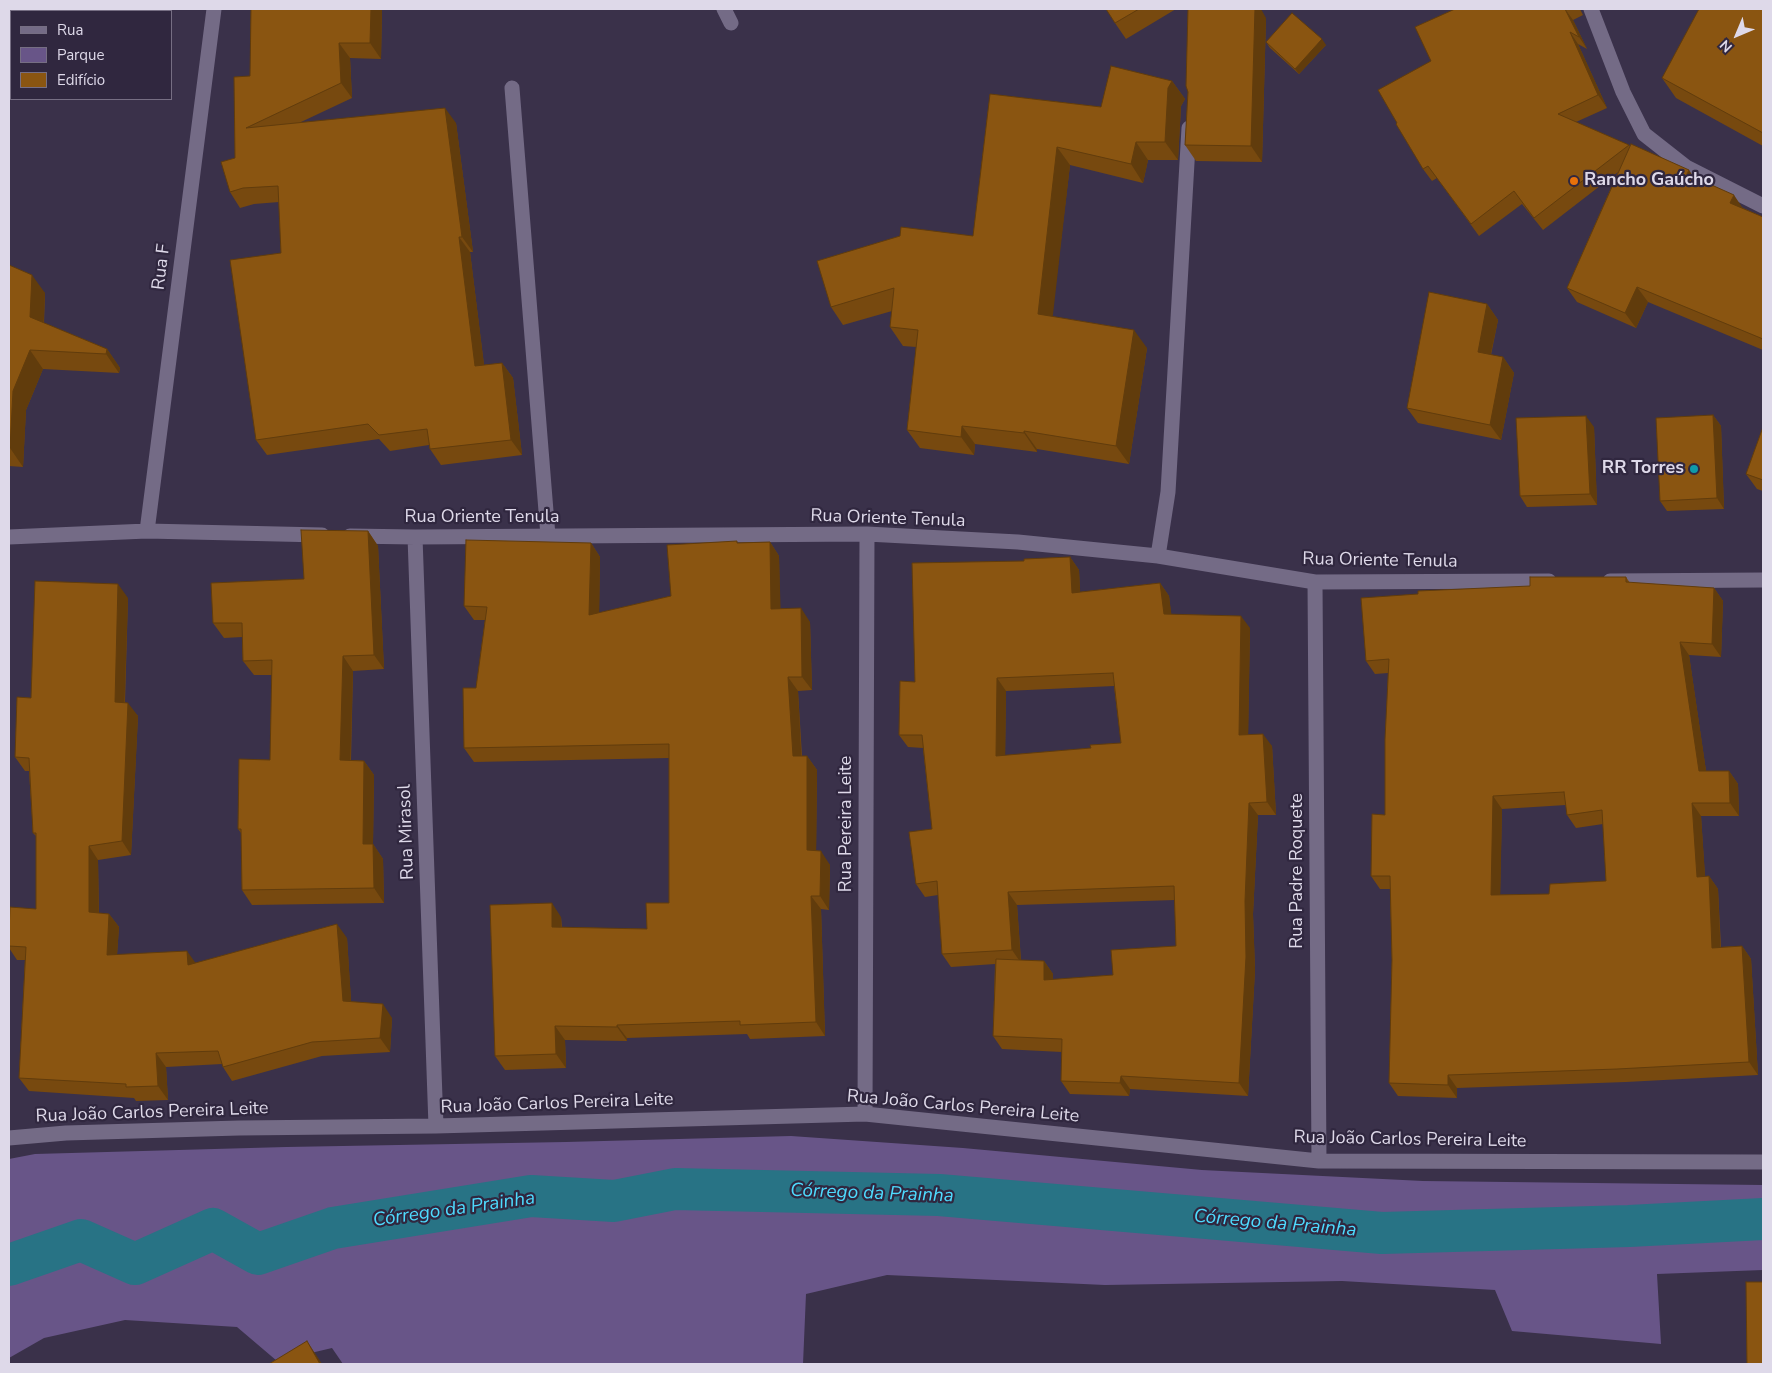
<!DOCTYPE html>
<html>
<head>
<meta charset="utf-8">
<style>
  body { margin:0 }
  #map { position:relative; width:1772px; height:1373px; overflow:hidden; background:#3a314a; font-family:"Nunito Sans",sans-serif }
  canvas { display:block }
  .frame { position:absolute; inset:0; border:10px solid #ded9e9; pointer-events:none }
  .legend { position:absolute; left:10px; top:10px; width:162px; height:90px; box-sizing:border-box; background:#30273f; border:1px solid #766e83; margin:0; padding:6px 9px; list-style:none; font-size:15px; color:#ded9e9 }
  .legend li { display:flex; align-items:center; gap:10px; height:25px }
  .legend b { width:25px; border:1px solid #766e83 }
  .north { position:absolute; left:1712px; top:10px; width:50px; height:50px; -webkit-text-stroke:4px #30273f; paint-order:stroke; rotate:225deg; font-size:14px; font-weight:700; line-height:20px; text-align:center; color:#ded9e9 }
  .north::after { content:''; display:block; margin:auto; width:18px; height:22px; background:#ded9e9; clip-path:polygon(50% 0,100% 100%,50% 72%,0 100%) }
</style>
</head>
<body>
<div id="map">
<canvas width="1772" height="1373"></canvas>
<div class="frame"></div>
<ul class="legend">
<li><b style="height:6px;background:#746b86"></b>Rua</li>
<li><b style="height:14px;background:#685588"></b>Parque</li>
<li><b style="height:14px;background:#8a5511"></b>Edifício</li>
</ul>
<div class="north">N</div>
</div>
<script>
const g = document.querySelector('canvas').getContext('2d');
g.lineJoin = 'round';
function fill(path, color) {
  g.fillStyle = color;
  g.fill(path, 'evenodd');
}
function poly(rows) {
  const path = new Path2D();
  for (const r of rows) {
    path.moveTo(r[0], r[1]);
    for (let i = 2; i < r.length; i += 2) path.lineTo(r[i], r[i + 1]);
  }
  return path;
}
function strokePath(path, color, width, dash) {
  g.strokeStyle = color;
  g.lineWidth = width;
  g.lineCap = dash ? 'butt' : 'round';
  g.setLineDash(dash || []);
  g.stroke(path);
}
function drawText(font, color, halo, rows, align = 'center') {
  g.font = font + ' "Nunito Sans",sans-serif';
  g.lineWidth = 4.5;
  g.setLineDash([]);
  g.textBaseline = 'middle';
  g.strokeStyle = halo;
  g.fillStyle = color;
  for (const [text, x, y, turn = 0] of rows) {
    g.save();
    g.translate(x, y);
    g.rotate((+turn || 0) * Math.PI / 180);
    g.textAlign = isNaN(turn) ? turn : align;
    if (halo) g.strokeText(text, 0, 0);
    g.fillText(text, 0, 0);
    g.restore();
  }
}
const green = poly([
  [791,1136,963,1148,1202,1170,1423,1181,1763,1185,1763,1270,1657,1274,1661,1344,1512,1331,1495,1290,1342,1281,1105,1285,887,1275,806,1294,803,1364,343,1364,332,1348,277,1361,237,1327,125,1320,44,1338,9,1358,9,1159,35,1154,286,1147,566,1142]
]);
const canal = poly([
  [9,1265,81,1240,135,1264,213,1229,258,1254,333,1228,531,1196,614,1201,675,1189,939,1195,1382,1233,1629,1226,1763,1219]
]);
const minor = poly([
  [724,9,731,23],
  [1591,9,1623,92,1644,134,1686,167,1763,206],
  [512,88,548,536],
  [147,531,214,9],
  [350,536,415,537,867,534,1018,542,1158,556,1315,582,1549,581],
  [9,537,147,531,322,535],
  [415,537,436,1126],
  [1158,556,1168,492,1189,128],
  [1610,581,1763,580],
  [1315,582,1319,1161],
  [865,1114,867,534],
  [9,1138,66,1133,239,1128,436,1126,865,1114,1319,1161,1763,1162]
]);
const wall = poly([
  [382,9,381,59,350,58,352,98,301,122,456,123,473,252,470,252,484,365,502,363,513,378,522,455,441,465,430,449,429,445,390,451,379,439,267,455,256,440,281,253,279,202,254,204,240,208,230,192,250,76],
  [1106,9,1176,9,1126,39,1115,23],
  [1455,9,1580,9,1583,15,1573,20,1587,49,1578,44,1607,108,1576,122,1629,145,1630,146,1694,177,1743,208,1763,217,1763,350,1648,302,1636,328,1577,302,1567,288,1618,172,1543,230,1522,204,1479,236,1437,178,1432,181,1423,169,1397,123,1431,61],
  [1763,9,1763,146,1676,98,1662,78],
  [1266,18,1262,162,1196,161,1185,145,1188,92],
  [1266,42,1326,45,1299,74,1270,48],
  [1172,81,1185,99,1181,106,1178,160,1148,160,1143,183,1070,165,1052,316,1147,348,1129,464,1037,449,1037,452,975,444,974,455,920,448,907,430,916,347,903,346,890,327,892,311,843,325,831,307,973,236,990,94,1101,107],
  [9,265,45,293,44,323,107,349,120,368,119,373,43,369,26,410,23,467,9,466],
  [1487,304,1498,320,1491,355,1503,357,1514,373,1501,440,1418,423,1407,408],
  [1713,415,1721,426,1724,509,1667,511,1660,501],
  [1594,427,1597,505,1527,507,1520,496],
  [1763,427,1763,491,1757,489,1746,474],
  [368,531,378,546,384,669,353,671,351,760,364,761,374,775,373,844,383,859,384,903,252,905,242,890,241,833,238,829,270,760,272,675,254,675,243,661,242,637,224,638,213,623,304,579],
  [770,542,779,556,780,609,810,622,812,690,798,691,802,756,807,756,817,770,816,851,830,865,829,910,821,909,825,1036,750,1039,747,1034,627,1038,627,1041,565,1040,566,1068,505,1070,495,1056,561,917,562,927,647,929,669,903,669,758,474,762,464,748,476,688,485,620,474,620,464,606,591,543,600,557,599,613,671,596,738,543],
  [1070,557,1079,570,1080,592,1160,583,1169,596,1171,614,1250,628,1248,734,1272,746,1276,815,1258,815,1253,914,1255,970,1248,1096,1130,1089,1129,1096,1070,1094,1061,1081,1062,1052,1002,1049,993,1036,995,964,951,967,942,954,938,895,925,897,916,884,932,829,923,748,908,747,899,735,915,682,1024,561],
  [1114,686,1121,743,1091,748,1005,756,1006,691],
  [1175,900,1176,946,1113,975,1053,980,1053,974,1044,961,1021,960,1017,905],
  [1626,577,1630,583,1714,588,1723,601,1721,657,1689,655,1706,771,1729,771,1738,784,1739,816,1701,816,1705,877,1709,876,1718,889,1721,947,1742,946,1751,959,1758,1075,1626,1082,1457,1088,1457,1098,1398,1096,1389,1083,1392,960,1390,889,1380,889,1371,876,1385,815,1388,673,1375,674,1366,661,1530,586],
  [1566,805,1567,815,1576,828,1603,824,1606,881,1549,894,1500,895,1502,809],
  [128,598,125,702,138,716,131,855,98,860,99,913,109,914,119,927,117,955,195,963,347,938,351,1002,392,1018,390,1052,322,1056,232,1081,223,1067,222,1064,166,1067,168,1100,136,1101,134,1098,29,1091,19,1078,25,960,17,960,9,948,9,933,36,909,36,836,33,833,29,771,25,771,15,757,31,698]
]);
const shadedWall = poly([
  [371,9,382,9,381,59,370,43],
  [1255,9,1261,9,1266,18,1262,162,1251,146],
  [1565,9,1573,20,1587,49,1579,37],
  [1570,32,1578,44,1607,108,1598,95],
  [1322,39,1326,45,1299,74,1295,69],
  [339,43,350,58,352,98,341,83],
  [1172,81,1185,99,1181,106,1178,160,1165,142,1168,88],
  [445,108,456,123,473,252,462,237],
  [1136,142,1148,160,1143,183,1131,164],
  [1057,147,1070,165,1051,332,1038,314],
  [1689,170,1699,185,1687,174],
  [1734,195,1744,210,1730,203],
  [459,237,470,252,486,381,475,366],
  [32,275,45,293,43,336,30,317],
  [1637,287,1648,302,1636,328,1625,313],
  [1487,304,1498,320,1488,367,1478,352],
  [1134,330,1147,348,1129,464,1116,446],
  [107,349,120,368,119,373,106,354],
  [30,350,43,369,26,410,23,467,10,448,13,391],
  [1503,357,1514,373,1501,440,1490,425],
  [502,363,513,378,522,455,511,440],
  [1713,415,1721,426,1724,509,1717,498],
  [1586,416,1594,427,1597,505,1590,494],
  [962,426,975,444,974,455,961,437],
  [1024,431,1037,449,1037,452,1024,433],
  [368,531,378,546,384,669,374,655],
  [770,542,779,556,781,623,771,609],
  [591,543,600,557,599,629,589,615],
  [1070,557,1079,570,1081,606,1072,593],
  [1160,583,1169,596,1173,626,1164,614],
  [118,584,128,598,124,716,115,702],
  [1714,588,1723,601,1721,657,1712,644],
  [801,608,810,622,812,690,802,677],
  [1241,616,1250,628,1248,747,1239,735],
  [1680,642,1689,655,1708,784,1699,771],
  [343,656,353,671,350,774,340,760],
  [788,677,798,691,802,770,793,756],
  [997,678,1006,691,1005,769,996,756],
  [128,703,138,716,131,855,122,841],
  [1263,734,1272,746,1276,815,1267,802],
  [807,756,817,770,816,864,807,850],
  [364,761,374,775,373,844,383,859,384,903,374,888,363,844],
  [1729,771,1738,784,1739,816,1730,803],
  [1493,796,1502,809,1500,908,1491,895],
  [1249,803,1258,815,1253,914,1255,970,1248,1096,1239,1083,1245,901],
  [1692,803,1701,816,1706,890,1697,877],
  [89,846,98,860,99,926,89,912],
  [821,851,830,865,829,910,820,896],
  [1709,876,1718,889,1721,961,1712,948],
  [1008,892,1017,905,1021,963,1012,950],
  [811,896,821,909,825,1036,816,1022],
  [552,903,561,917,562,941,552,927],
  [109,914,119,927,116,969,107,955],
  [337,924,347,938,352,1015,343,1001],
  [1742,946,1751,959,1758,1075,1749,1062],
  [187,951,197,965,188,965],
  [1044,961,1053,974,1053,993,1044,980],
  [383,1004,392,1018,390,1052,380,1038],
  [617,1025,627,1038,627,1041,617,1027],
  [555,1026,565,1040,566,1068,556,1054],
  [156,1053,166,1067,168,1100,158,1086],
  [1448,1075,1457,1088,1457,1098,1448,1085],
  [1121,1076,1130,1089,1129,1096,1120,1083],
  [307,1341,322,1364,320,1364]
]);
const building = poly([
  [251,9,371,9,370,43,339,43,341,83,246,128,445,108,462,237,459,237,475,366,502,363,511,440,430,449,427,429,379,435,368,424,256,440,230,260,281,253,278,186,243,188,230,192,221,162,235,158,234,77,250,76,251,9],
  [1106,9,1139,9,1115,23,1106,9],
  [1188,9,1255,9,1251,146,1185,145,1188,92,1186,86,1188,9],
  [1455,9,1565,9,1579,37,1570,32,1598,95,1558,114,1629,145,1534,218,1514,191,1471,224,1428,166,1423,169,1396,124,1397,123,1378,90,1431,61,1415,27,1455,9],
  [1699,9,1763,9,1763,133,1662,78,1699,9],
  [1292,13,1322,39,1295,69,1266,42,1292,13],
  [1111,66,1172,81,1168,88,1165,142,1136,142,1131,164,1057,147,1038,314,1134,330,1116,446,1024,431,1024,433,962,426,961,437,907,430,918,330,890,327,894,288,831,307,817,261,900,236,901,227,973,236,990,94,1101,107,1111,66],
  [1631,144,1689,170,1687,174,1734,195,1730,203,1763,217,1763,339,1637,287,1625,313,1567,288,1631,144],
  [9,265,32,275,30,317,107,349,106,354,30,350,13,391,10,448,9,448,9,265],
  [1429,292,1487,304,1478,352,1503,357,1490,425,1407,408,1429,292],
  [1713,415,1717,498,1660,501,1656,418,1713,415],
  [1586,416,1590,494,1520,496,1516,418,1586,416],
  [1763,427,1763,480,1746,474,1763,427],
  [301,530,368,531,374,655,343,656,340,760,364,761,363,844,373,844,374,888,242,890,241,829,238,829,239,759,270,760,272,660,243,661,242,623,213,623,211,583,304,579,301,530],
  [466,540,591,543,589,615,671,596,667,545,737,541,737,543,770,542,771,609,801,608,802,677,788,677,793,756,807,756,807,850,821,851,820,896,811,896,816,1022,740,1025,740,1021,617,1025,617,1027,555,1026,556,1054,495,1056,490,905,552,903,552,927,647,929,646,903,669,903,669,744,464,748,463,688,476,688,487,607,464,606,466,540],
  [1070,557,1072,593,1160,583,1164,614,1241,616,1239,735,1263,734,1267,802,1249,803,1245,901,1246,957,1239,1083,1121,1076,1120,1083,1061,1081,1062,1039,993,1036,996,959,1044,961,1044,980,1113,975,1111,950,1176,946,1174,886,1008,892,1012,950,942,954,937,881,916,884,909,832,932,829,922,735,899,735,900,681,915,682,912,563,1024,561,1024,559,1070,557],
  [1113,673,1121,743,1090,745,1091,748,996,756,997,678,1113,673],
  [1530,577,1626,577,1626,582,1714,588,1712,644,1680,642,1699,771,1729,771,1730,803,1692,803,1697,877,1709,876,1712,948,1742,946,1749,1062,1617,1069,1448,1075,1448,1085,1389,1083,1392,960,1390,876,1371,876,1372,814,1385,815,1385,739,1389,659,1366,661,1361,598,1418,594,1418,591,1530,586,1530,577],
  [1564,792,1567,815,1602,810,1606,881,1550,884,1549,894,1491,895,1493,796,1564,792],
  [35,581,118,584,115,702,128,703,122,841,89,846,89,912,109,914,107,955,187,951,188,965,337,924,343,1001,383,1004,380,1038,312,1042,223,1067,218,1051,156,1053,158,1086,126,1087,126,1084,19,1078,26,947,9,946,9,933,10,907,36,909,36,833,33,833,29,758,15,757,17,697,31,698,35,581],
  [1746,1282,1763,1282,1763,1364,1747,1364,1746,1282],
  [307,1341,320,1364,269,1364,307,1341]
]);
const markers = [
  [1574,181,5,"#e8710a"],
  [1694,469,5,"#0f9aa8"]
];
const poiNames = [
  ["Rancho Gaúcho",1584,181],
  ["RR Torres",1684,469,"right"]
];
const streetNames = [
  ["Rua F",162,267,-83],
  ["Rua Oriente Tenula",482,518],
  ["Rua Oriente Tenula",888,519,2],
  ["Rua Oriente Tenula",1380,561,1],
  ["Rua Pereira Leite",847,824,-90],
  ["Rua Mirasol",407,832,-92],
  ["Rua Padre Roquete",1298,871,-90],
  ["Rua João Carlos Pereira Leite",557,1104,-2],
  ["Rua João Carlos Pereira Leite",963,1107,5],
  ["Rua João Carlos Pereira Leite",152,1113,-2],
  ["Rua João Carlos Pereira Leite",1410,1140,1]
];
const waterNames = [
  ["Córrego da Prainha",872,1194,2],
  ["Córrego da Prainha",454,1210,-8],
  ["Córrego da Prainha",1275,1224,5]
];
fill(green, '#685588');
strokePath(canal, '#287385', 42);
strokePath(minor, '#746b86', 15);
fill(wall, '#77490f');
fill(shadedWall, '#613c0c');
fill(building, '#8a5511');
strokePath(building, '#613c0c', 1);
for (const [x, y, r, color] of markers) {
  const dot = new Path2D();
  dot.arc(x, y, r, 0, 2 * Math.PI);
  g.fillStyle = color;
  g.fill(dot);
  strokePath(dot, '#30273f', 2);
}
drawText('bold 18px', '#ded9e9', '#30273f', poiNames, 'left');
drawText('18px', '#ded9e9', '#30273f', streetNames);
drawText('italic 19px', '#4edbfe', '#30273f', waterNames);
</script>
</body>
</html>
